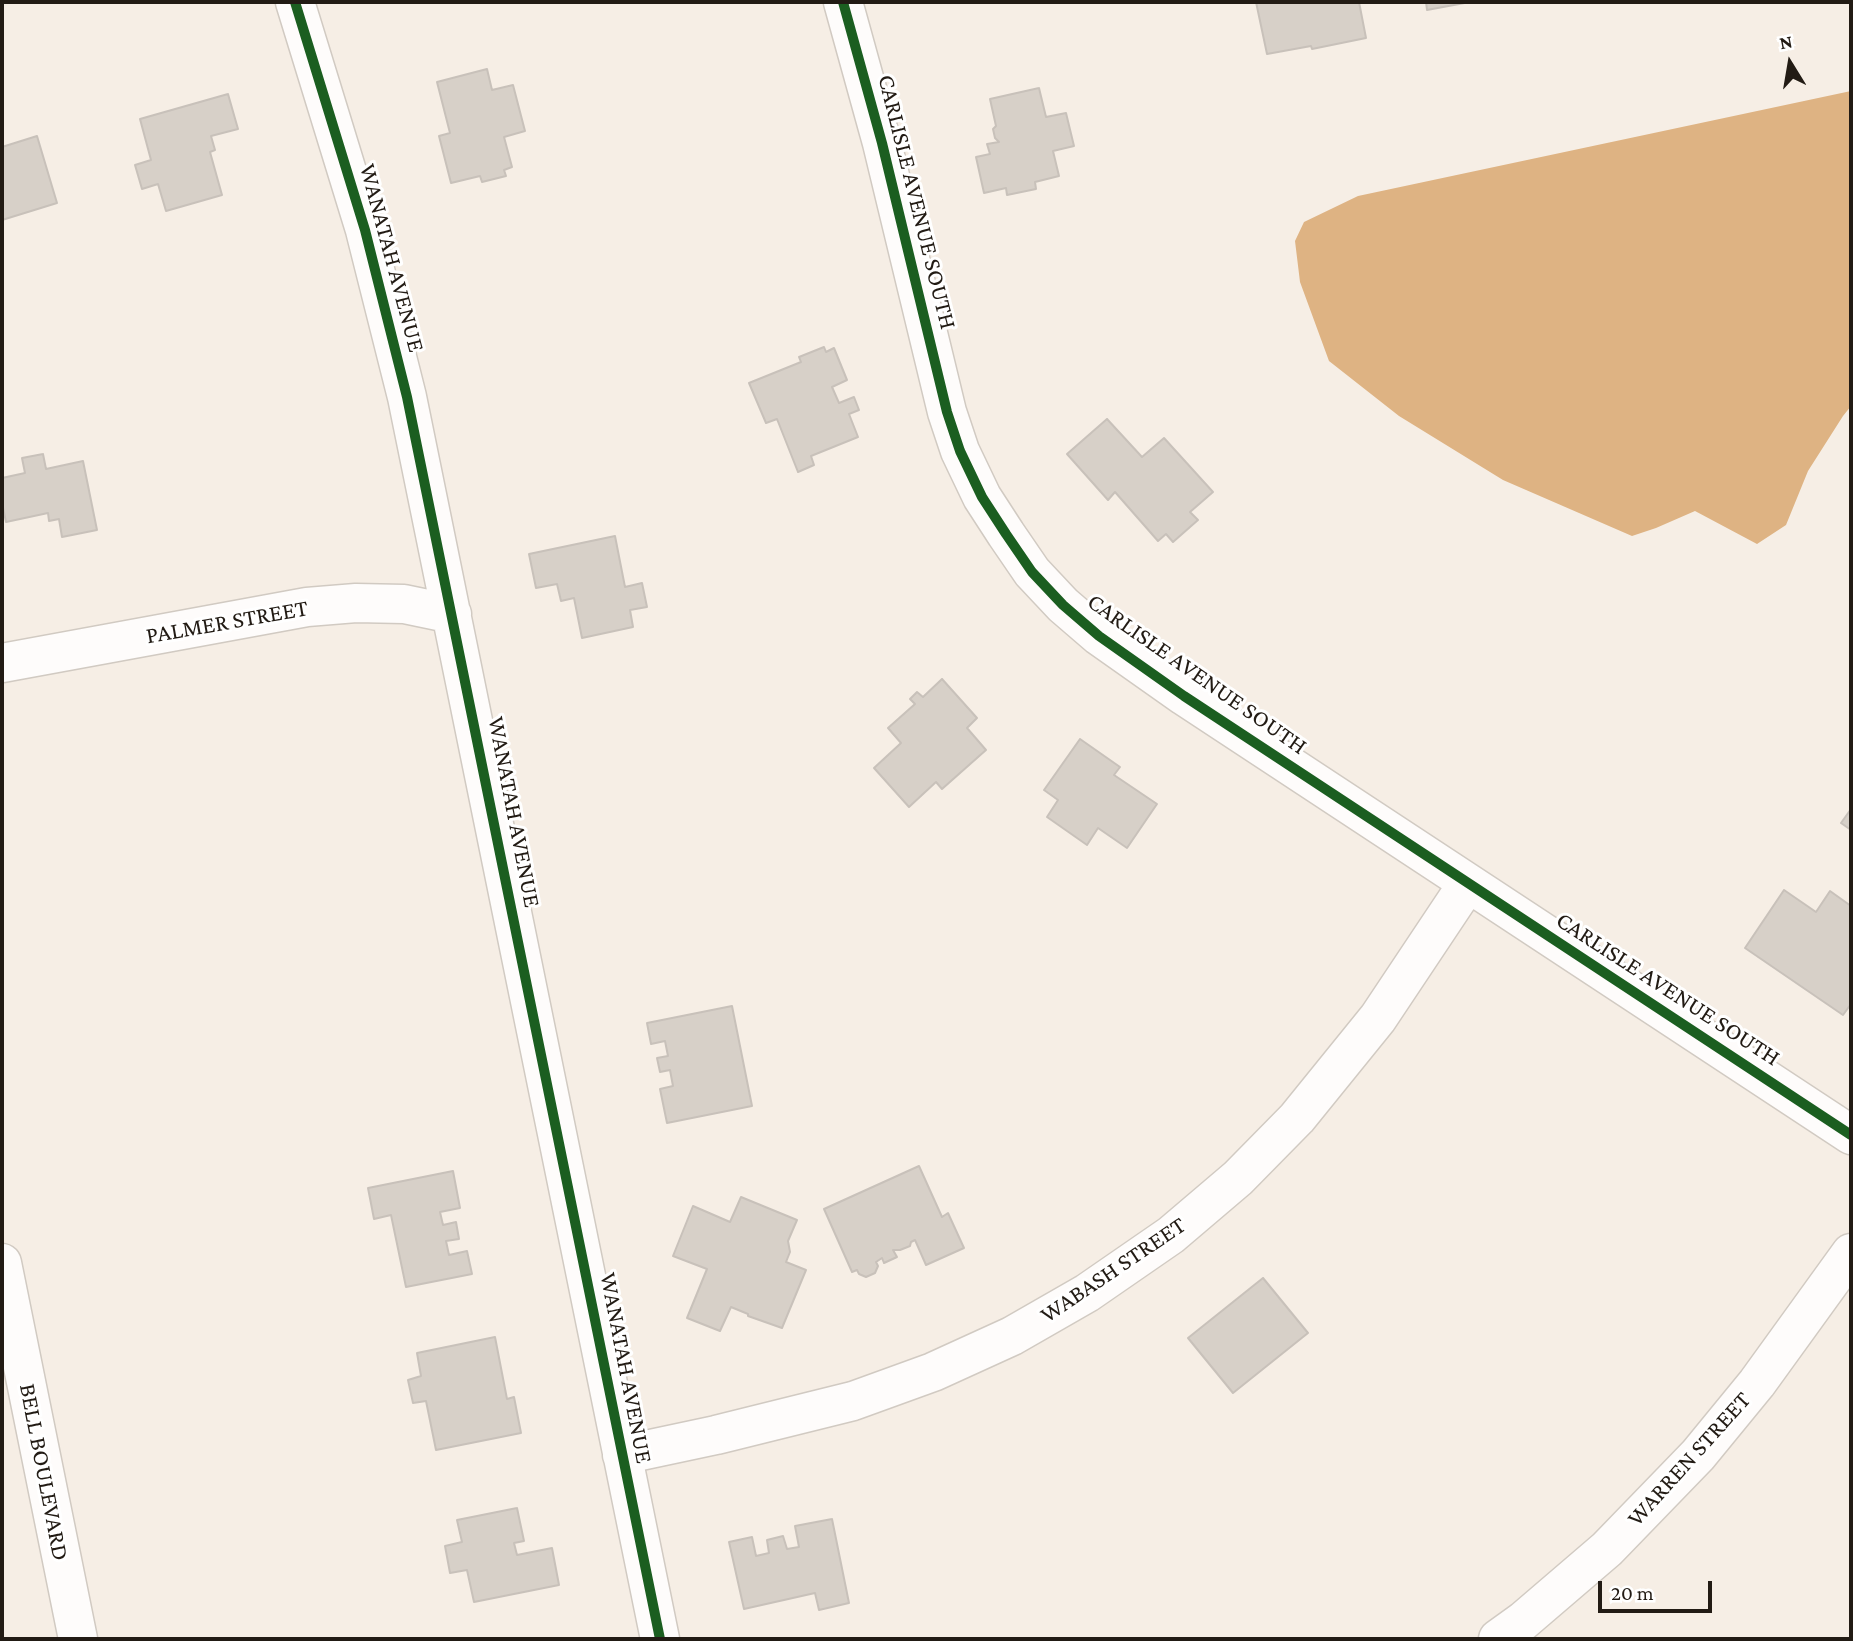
<!DOCTYPE html>
<html>
<head>
<meta charset="utf-8">
<style>
  body { margin:0 }
  #map { position:relative; width:1853px; height:1641px; overflow:hidden; background:#f6eee5; font-family:"Crimson Pro",serif }
  canvas { display:block }
  .frame { position:absolute; inset:0; border:4px solid #221b14; pointer-events:none }
  .north { position:absolute; left:1755px; top:28px; width:70px; height:70px; -webkit-text-stroke:5px #fff; paint-order:stroke; rotate:349deg; font-size:19px; font-weight:700; line-height:28px; text-align:center; color:#221b14 }
  .north::after { content:''; display:block; margin:auto; width:24px; height:32px; background:#221b14; clip-path:polygon(50% 0,100% 100%,50% 72%,0 100%) }
  .scale { position:absolute; left:1598px; top:1581px; width:114px; height:32px; box-sizing:border-box; border:4px solid #221b14; border-top:0; padding-left:9px; font-size:21px; line-height:24px; white-space:nowrap; color:#221b14; -webkit-text-stroke:5px #fff; paint-order:stroke }
</style>
</head>
<body>
<div id="map">
<canvas width="1853" height="1641"></canvas>
<div class="frame"></div>
<div class="north">N</div>
<div class="scale">20 m</div>
</div>
<script>
const g = document.querySelector('canvas').getContext('2d');
g.lineJoin = 'round';
function fill(path, color) {
  g.fillStyle = color;
  g.fill(path, 'evenodd');
}
function poly(rows) {
  const path = new Path2D();
  for (const r of rows) {
    path.moveTo(r[0], r[1]);
    for (let i = 2; i < r.length; i += 2) path.lineTo(r[i], r[i + 1]);
  }
  return path;
}
function strokePath(path, color, width, dash) {
  g.strokeStyle = color;
  g.lineWidth = width;
  g.lineCap = dash ? 'butt' : 'round';
  g.setLineDash(dash || []);
  g.stroke(path);
}
function drawText(font, color, halo, rows, align = 'center') {
  g.font = font + ' "Crimson Pro",serif';
  g.lineWidth = 6;
  g.setLineDash([]);
  g.textBaseline = 'middle';
  g.strokeStyle = halo;
  g.fillStyle = color;
  for (const [text, x, y, turn = 0] of rows) {
    g.save();
    g.translate(x, y);
    g.rotate((+turn || 0) * Math.PI / 180);
    g.textAlign = isNaN(turn) ? turn : align;
    if (halo) g.strokeText(text, 0, 0);
    g.fillText(text, 0, 0);
    g.restore();
  }
}
const water = poly([
  [1851,91,1851,406,1843,416,1808,471,1786,525,1757,544,1695,511,1656,528,1632,536,1503,480,1399,416,1329,361,1300,282,1295,241,1304,222,1358,196]
]);
const building = poly([
  [1256,2,1359,2,1366,38,1312,49,1311,46,1267,54,1256,2],
  [1426,2,1470,2,1427,10,1426,2],
  [487,69,492,90,513,85,525,131,504,137,512,167,504,170,506,176,482,182,480,176,451,183,439,136,450,133,437,82,487,69],
  [1039,88,1046,117,1066,113,1074,146,1053,151,1059,176,1035,182,1036,189,1007,195,1006,188,984,193,976,157,990,154,987,144,999,142,995,138,993,129,996,126,990,99,1039,88],
  [228,94,238,129,211,136,215,150,210,152,222,195,166,211,158,184,142,189,135,165,151,160,140,119,228,94],
  [37,136,57,203,2,220,2,147,37,136],
  [824,347,826,352,834,348,847,380,832,387,839,403,854,397,859,410,849,414,858,437,811,456,814,465,798,472,777,419,766,423,749,383,801,362,799,357,824,347],
  [1107,419,1142,457,1164,438,1213,492,1190,512,1198,520,1173,542,1166,534,1158,541,1115,492,1108,500,1067,454,1107,419],
  [43,454,46,469,83,461,97,530,62,537,59,519,49,521,48,513,6,522,2,503,2,478,25,473,22,458,43,454],
  [615,536,625,587,642,583,647,607,630,610,633,627,582,638,574,598,561,601,557,584,536,588,529,554,615,536],
  [942,679,977,718,967,728,986,750,942,789,936,782,909,807,874,768,901,743,888,728,915,704,910,699,917,692,923,697,942,679],
  [1080,739,1120,767,1114,775,1157,804,1127,848,1098,828,1087,845,1047,817,1058,800,1044,790,1080,739],
  [1851,809,1851,830,1841,823,1851,809],
  [1784,890,1816,912,1830,891,1851,906,1851,1004,1843,1015,1745,948,1784,890],
  [732,1006,752,1106,667,1123,660,1089,673,1086,670,1070,660,1072,657,1058,668,1056,665,1041,651,1044,647,1023,732,1006],
  [919,1166,942,1217,948,1213,964,1248,926,1265,915,1240,911,1242,910,1246,900,1250,893,1250,897,1257,884,1263,882,1258,876,1262,878,1266,875,1273,866,1277,859,1274,857,1270,852,1272,824,1209,919,1166],
  [453,1171,460,1208,440,1212,443,1225,456,1222,459,1239,446,1241,449,1255,467,1251,472,1274,406,1287,391,1215,374,1219,368,1188,453,1171],
  [741,1197,797,1220,788,1241,790,1252,786,1262,806,1270,782,1328,748,1316,748,1314,731,1307,720,1331,687,1318,707,1269,673,1256,693,1206,730,1222,741,1197],
  [1263,1278,1308,1333,1233,1393,1188,1338,1263,1278],
  [495,1337,507,1399,514,1397,521,1433,436,1450,426,1401,413,1403,408,1380,421,1376,417,1353,495,1337],
  [517,1508,524,1541,514,1543,517,1555,552,1548,559,1585,474,1602,467,1570,450,1573,445,1546,462,1542,457,1520,517,1508],
  [832,1519,849,1603,819,1610,815,1593,744,1609,729,1542,752,1537,756,1556,769,1553,767,1540,783,1536,787,1549,799,1547,795,1526,832,1519]
]);
const minor = poly([
  [295,2,365,230,407,397,660,1639],
  [843,2,882,143,947,412,960,451,982,497,1006,534,1032,572,1063,605,1099,636,1184,696,1851,1135],
  [2,663,307,607,356,603,404,604,452,614],
  [2,1263,78,1639],
  [622,1455,716,1435,853,1401,933,1372,1012,1336,1087,1293,1171,1235,1238,1178,1297,1118,1378,1018,1468,883],
  [1498,1639,1523,1621,1607,1549,1698,1455,1757,1383,1851,1253]
]);
const cycleway = poly([
  [295,2,365,230,407,397,660,1639],
  [843,2,882,143,947,412,960,451,982,497,1006,534,1032,572,1063,605,1099,636,1184,696,1851,1135]
]);
const streetNames = [
  ["CARLISLE AVENUE SOUTH",917,202,76],
  ["WANATAH AVENUE",392,258,75],
  ["PALMER STREET",227,622,-10],
  ["CARLISLE AVENUE SOUTH",1197,674,35],
  ["WANATAH AVENUE",514,812,79],
  ["CARLISLE AVENUE SOUTH",1668,989,33],
  ["WABASH STREET",1113,1270,-34],
  ["WANATAH AVENUE",626,1368,79],
  ["WARREN STREET",1689,1459,-48],
  ["BELL BOULEVARD",44,1472,79]
];
fill(water, '#deb383');
fill(building, '#d7d0c8');
strokePath(building, '#c8c1ba', 2);
strokePath(minor, '#d1cac2', 41);
strokePath(minor, '#fefcfb', 38);
strokePath(cycleway, '#1b5e20', 10);
drawText('24px', '#221b14', '#fff', streetNames);
</script>
</body>
</html>
